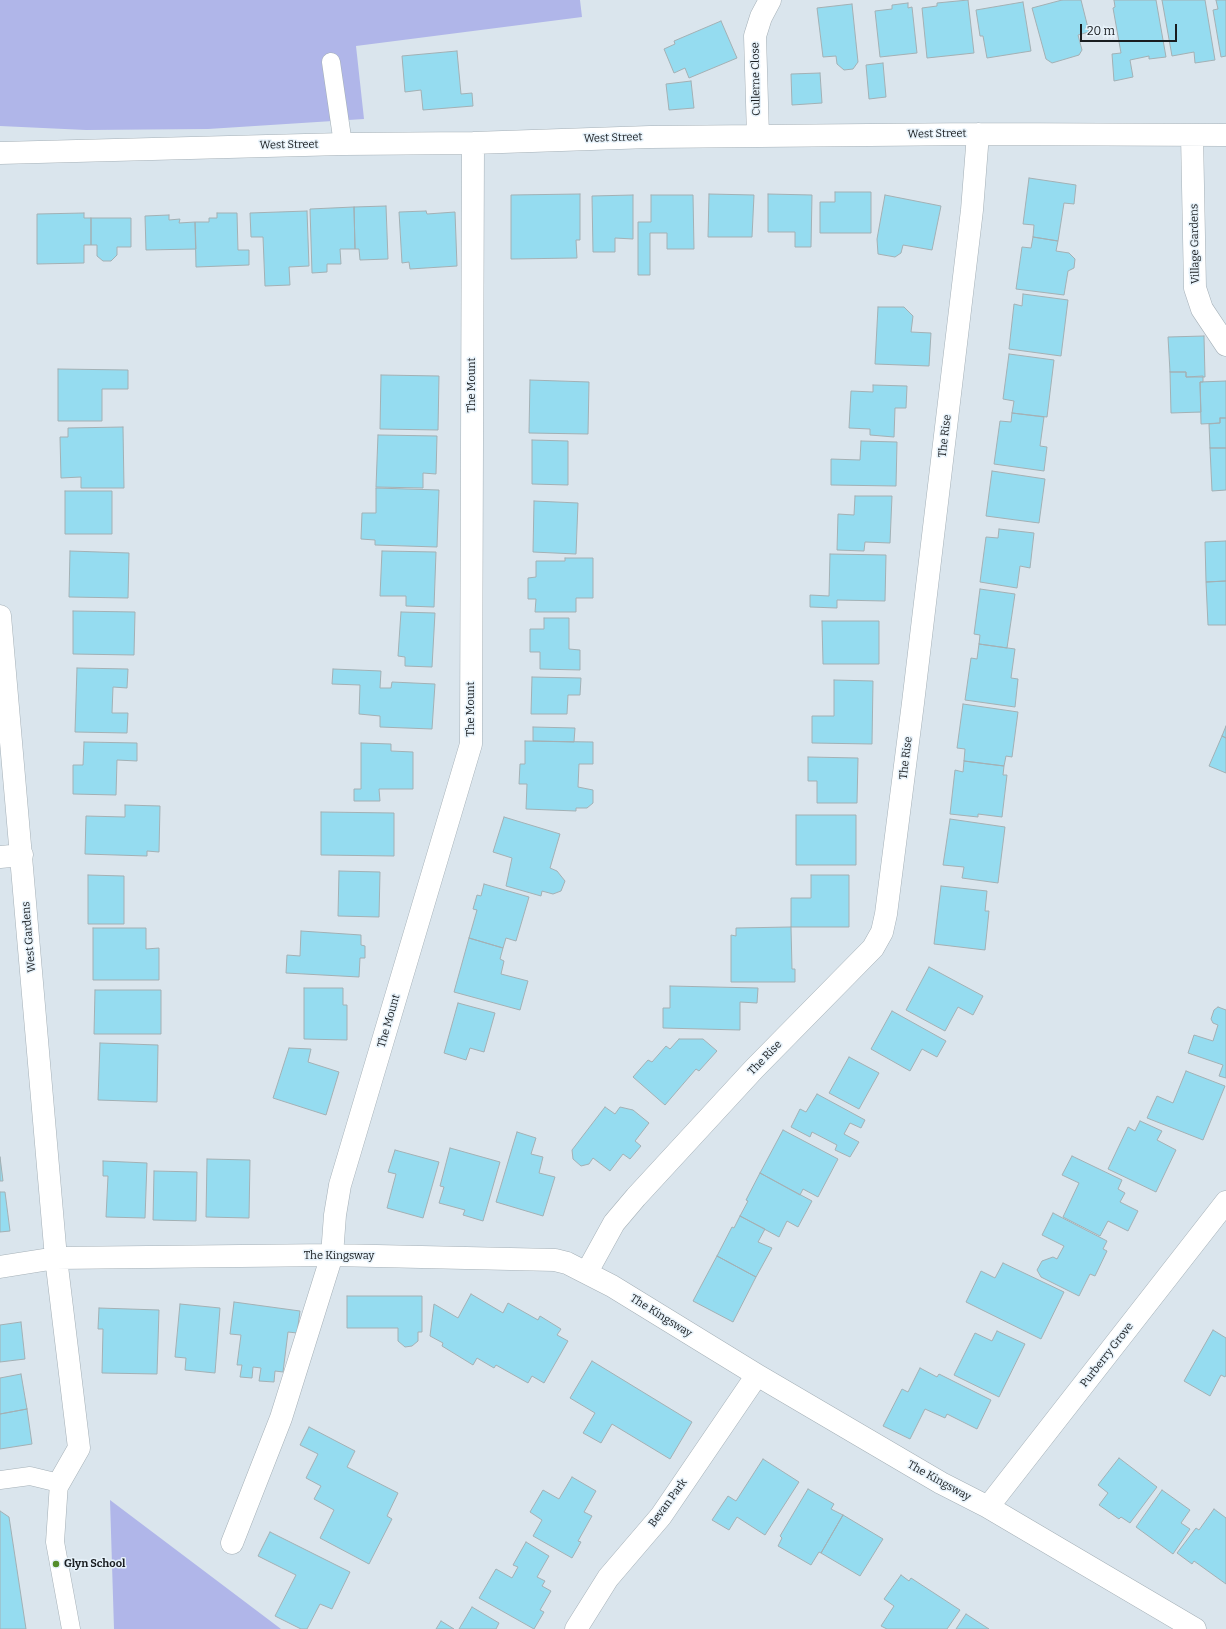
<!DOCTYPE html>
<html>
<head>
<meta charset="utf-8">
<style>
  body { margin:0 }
  #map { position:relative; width:1226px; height:1629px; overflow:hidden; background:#dae5ed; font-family:Bitter,serif }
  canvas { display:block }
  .scale { position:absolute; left:1080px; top:24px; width:97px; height:18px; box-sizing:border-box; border:2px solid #191d20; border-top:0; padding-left:5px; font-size:12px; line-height:14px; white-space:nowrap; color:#191d20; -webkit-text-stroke:3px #e7f2fa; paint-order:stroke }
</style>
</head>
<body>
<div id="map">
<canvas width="1226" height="1629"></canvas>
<div class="scale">20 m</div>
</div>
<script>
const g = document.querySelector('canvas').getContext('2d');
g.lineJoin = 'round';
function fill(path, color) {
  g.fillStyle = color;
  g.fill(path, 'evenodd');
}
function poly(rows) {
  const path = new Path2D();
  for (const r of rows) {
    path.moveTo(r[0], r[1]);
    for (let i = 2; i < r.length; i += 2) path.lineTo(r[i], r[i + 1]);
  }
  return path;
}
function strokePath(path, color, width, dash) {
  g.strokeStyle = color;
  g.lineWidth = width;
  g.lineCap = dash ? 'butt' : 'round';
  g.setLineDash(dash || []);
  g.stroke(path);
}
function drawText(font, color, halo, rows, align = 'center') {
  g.font = font + ' Bitter,serif';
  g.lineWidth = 3;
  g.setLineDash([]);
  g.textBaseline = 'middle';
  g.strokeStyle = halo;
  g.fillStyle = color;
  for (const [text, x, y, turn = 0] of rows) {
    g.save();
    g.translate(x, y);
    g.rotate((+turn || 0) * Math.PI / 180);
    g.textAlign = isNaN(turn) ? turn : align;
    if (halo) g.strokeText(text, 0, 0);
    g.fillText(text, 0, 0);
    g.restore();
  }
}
const green = poly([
  [0,0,580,0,582,17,356,46,364,119,208,129,86,130,0,126],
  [110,1500,281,1629,114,1629]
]);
const building = poly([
  [968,0,974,53,927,58,922,8,937,6,937,3,968,0],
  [1062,0,1081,0,1089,32,1078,35,1082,50,1079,55,1052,63,1046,59,1032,8,1062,0],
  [1114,0,1156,0,1166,57,1149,59,1149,56,1130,60,1133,77,1114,81,1112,54,1121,53,1113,8,1115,7,1114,0],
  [1162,0,1205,0,1215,60,1195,63,1194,52,1172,56,1162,0],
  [1216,0,1226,0,1226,56,1221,57,1213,10,1218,9,1216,0],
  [1023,2,1031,51,987,58,983,36,980,36,976,10,1023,2],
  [908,3,908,8,912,7,917,53,880,57,875,11,892,9,892,5,908,3],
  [852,4,858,62,853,69,844,70,837,64,836,56,823,57,817,8,852,4],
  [721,21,737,58,689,78,685,68,674,73,664,49,675,44,674,41,721,21],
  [457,51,461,94,472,93,473,106,423,110,421,90,405,92,402,56,457,51],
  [883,63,886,97,869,99,866,65,883,63],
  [820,73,822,103,792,105,791,74,820,73],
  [691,81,694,108,669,110,666,84,691,81],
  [1029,178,1076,185,1074,204,1064,203,1058,241,1033,237,1034,225,1023,224,1029,178],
  [835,192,871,192,871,233,820,233,820,202,835,202,835,192],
  [580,194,580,240,576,240,577,258,511,259,511,195,580,194],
  [709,194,754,195,752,237,708,237,709,194],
  [768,194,812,195,811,247,795,247,795,232,768,232,768,194],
  [633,195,633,239,615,238,615,252,593,252,592,196,633,195],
  [651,195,693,195,694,249,667,249,667,233,650,233,650,275,638,275,638,222,651,222,651,195],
  [885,195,941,206,932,250,903,245,901,253,895,257,878,254,877,239,885,195],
  [386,206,388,259,360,260,359,249,355,249,354,207,386,206],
  [354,207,355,249,340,249,341,264,327,264,327,272,312,273,310,209,354,207],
  [307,211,309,266,289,267,290,285,265,286,263,237,251,237,250,213,307,211],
  [426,211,427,214,455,212,457,266,410,269,409,262,402,263,399,212,426,211],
  [84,213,84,218,91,218,91,245,84,245,84,263,37,264,37,214,84,213],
  [217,213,237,213,238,250,249,250,249,265,196,267,195,222,209,222,209,218,217,218,217,213],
  [169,215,169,220,180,219,179,223,195,222,196,249,146,250,145,216,169,215],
  [91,218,131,218,131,247,117,247,117,255,111,261,103,261,97,256,97,245,91,245,91,218],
  [1033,237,1058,241,1056,251,1069,253,1075,259,1074,268,1068,271,1064,295,1016,289,1022,247,1031,248,1033,237],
  [1023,294,1068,300,1061,356,1009,349,1014,304,1022,306,1023,294],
  [878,307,904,307,913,316,911,332,931,333,929,366,875,364,878,307],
  [1204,336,1205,377,1186,377,1186,372,1170,372,1168,337,1204,336],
  [1009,354,1054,360,1047,417,1012,413,1014,401,1003,399,1009,354],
  [58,369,128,370,128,389,102,389,102,421,58,421,58,369],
  [1170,372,1186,372,1186,377,1203,376,1203,382,1200,382,1201,412,1171,413,1170,372],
  [381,375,439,376,438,430,380,429,381,375],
  [530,380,589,382,588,434,529,433,530,380],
  [1226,381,1226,418,1220,418,1220,423,1201,424,1200,382,1226,381],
  [873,385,907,386,906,408,895,408,894,437,870,435,870,429,849,428,851,391,873,392,873,385],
  [1012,413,1044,417,1040,446,1047,447,1044,471,994,464,1000,421,1011,422,1012,413],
  [1220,418,1226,418,1226,448,1210,448,1209,424,1220,423,1220,418],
  [123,427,124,488,81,488,81,477,61,478,60,437,68,437,68,428,123,427],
  [378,435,437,436,436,474,423,473,423,488,376,487,378,435],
  [532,440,568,441,568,485,532,484,532,440],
  [861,441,897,442,896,486,831,485,831,459,860,460,861,441],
  [1210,448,1226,448,1226,490,1212,491,1210,448],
  [992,471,1045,479,1039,523,986,516,992,471],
  [376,488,439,490,437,547,375,545,375,540,361,539,362,513,376,513,376,488],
  [65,491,112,491,112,534,65,534,65,491],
  [855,496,892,496,890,543,865,542,864,551,837,550,838,514,854,515,855,496],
  [534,501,578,503,576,554,533,552,534,501],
  [999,529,1034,533,1030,568,1020,566,1017,588,980,582,986,537,998,538,999,529],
  [1226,541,1226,581,1206,582,1205,542,1226,541],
  [70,551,129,553,128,598,69,597,70,551],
  [382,551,436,552,434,607,406,606,406,596,380,596,382,551],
  [830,554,886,555,885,601,837,600,837,608,810,607,810,595,829,596,830,554],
  [565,558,593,558,593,598,576,598,576,612,535,612,536,599,528,599,528,578,536,577,536,561,565,561,565,558],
  [1226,581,1226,625,1208,625,1206,582,1226,581],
  [980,589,1015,594,1007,648,979,644,980,635,974,634,980,589],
  [73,611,135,612,134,655,73,654,73,611],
  [401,612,435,613,432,667,405,666,405,657,398,656,401,612],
  [544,618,569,618,569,649,580,650,580,670,540,669,540,652,530,652,530,629,544,629,544,618],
  [822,621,879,621,879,664,823,664,822,621],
  [979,644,1015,649,1011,678,1018,679,1015,707,965,700,971,658,977,659,979,644],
  [77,668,128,669,127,688,113,687,112,713,128,713,127,733,75,732,77,668],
  [333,669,381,671,380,688,391,688,392,682,435,684,432,729,380,727,380,716,359,714,360,685,332,684,333,669],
  [532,677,581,678,580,695,568,695,567,714,531,714,532,677],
  [834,680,873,681,872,744,812,743,812,716,834,716,834,680],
  [963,704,1018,712,1012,757,1006,756,1004,766,964,761,965,749,957,748,963,704],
  [1226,726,1226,738,1222,736,1226,726],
  [533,727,575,728,574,742,533,741,533,727],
  [1222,736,1226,738,1226,773,1209,766,1222,736],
  [525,741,593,742,593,764,579,764,578,787,593,790,593,803,587,808,576,808,576,811,526,809,527,784,519,784,520,764,525,764,525,741],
  [84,742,137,743,137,761,117,760,116,795,73,794,73,765,83,765,84,742],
  [361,743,391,744,391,751,413,752,413,789,379,789,380,801,354,801,354,789,361,789,361,743],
  [808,757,858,758,857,803,817,803,817,781,808,781,808,757],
  [964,761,1004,766,1003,775,1007,775,1002,817,978,814,978,817,950,814,955,770,963,772,964,761],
  [125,805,160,806,159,852,147,851,147,856,85,854,86,816,125,817,125,805],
  [321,812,394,813,394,856,321,855,321,812],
  [796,815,856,815,856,865,796,865,796,815],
  [504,817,560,834,550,868,557,871,565,881,561,891,553,894,542,891,541,896,506,886,512,858,493,852,504,817],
  [950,819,1005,827,998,883,962,878,964,867,943,865,950,819],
  [339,871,380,872,379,917,338,916,339,871],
  [88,875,124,876,124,924,88,924,88,875],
  [811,875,849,875,849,927,791,927,791,898,811,898,811,875],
  [484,884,529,897,516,941,506,938,503,948,469,938,477,910,473,909,477,895,481,896,484,884],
  [941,886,987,891,985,911,989,911,985,950,934,944,941,886],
  [791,927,792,969,795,969,795,982,731,982,731,935,736,936,736,928,791,927],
  [93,928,146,928,146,949,159,948,159,980,93,980,93,928],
  [301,931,361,935,361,945,365,946,365,958,360,958,359,977,286,973,287,955,300,956,301,931],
  [469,938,503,948,500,959,504,961,501,974,528,981,520,1010,454,992,469,938],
  [929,967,983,996,973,1015,958,1007,945,1031,906,1010,929,967],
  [670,986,758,988,757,1003,740,1002,740,1030,663,1028,663,1008,670,1008,670,986],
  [304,988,343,988,343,1005,347,1005,347,1040,304,1039,304,988],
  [95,990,161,990,161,1034,94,1034,95,990],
  [458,1003,495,1013,484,1052,470,1048,466,1060,444,1053,458,1003],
  [1218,1007,1226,1010,1226,1078,1219,1076,1223,1065,1188,1053,1194,1035,1213,1041,1218,1025,1213,1023,1211,1019,1214,1010,1218,1007],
  [892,1011,946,1041,937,1057,922,1049,910,1071,871,1049,892,1011],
  [679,1039,703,1039,717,1051,699,1071,696,1069,665,1105,633,1077,648,1060,652,1062,666,1046,670,1049,679,1039],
  [100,1043,158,1045,157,1102,98,1100,100,1043],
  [289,1048,311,1049,308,1062,339,1072,326,1115,273,1098,289,1048],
  [849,1057,879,1073,859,1109,829,1093,849,1057],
  [1186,1071,1225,1086,1203,1140,1147,1118,1157,1096,1173,1103,1186,1071],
  [817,1094,865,1120,861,1128,850,1123,844,1134,859,1142,850,1157,835,1150,837,1145,812,1132,810,1137,791,1127,800,1109,806,1112,817,1094],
  [605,1107,615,1114,620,1107,633,1110,649,1123,635,1141,641,1146,630,1159,623,1154,610,1171,593,1158,589,1164,581,1166,573,1159,572,1150,605,1107],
  [1140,1121,1162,1131,1157,1140,1176,1150,1156,1192,1108,1169,1128,1127,1135,1131,1140,1121],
  [783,1130,838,1159,818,1197,803,1189,800,1195,760,1173,783,1130],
  [517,1132,536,1138,531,1154,543,1157,539,1173,555,1177,543,1216,496,1202,517,1132],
  [450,1148,500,1162,483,1221,463,1215,465,1210,439,1203,444,1187,440,1186,450,1148],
  [395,1150,439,1162,423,1218,387,1208,396,1174,388,1172,395,1150],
  [1072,1156,1122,1180,1118,1189,1125,1193,1120,1202,1138,1211,1128,1231,1108,1221,1100,1236,1063,1217,1079,1183,1062,1175,1072,1156],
  [0,1157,3,1181,0,1181,0,1157],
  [207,1159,250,1160,249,1218,206,1217,207,1159],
  [103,1161,147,1163,145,1218,106,1217,108,1176,103,1176,103,1161],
  [154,1171,197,1172,196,1221,153,1220,154,1171],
  [760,1173,812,1201,798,1227,787,1221,779,1237,740,1216,748,1201,746,1200,760,1173],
  [0,1192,5,1192,10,1231,0,1232,0,1192],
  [1053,1213,1107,1241,1103,1249,1107,1251,1095,1276,1090,1274,1079,1296,1041,1277,1037,1270,1042,1261,1053,1257,1057,1259,1064,1246,1042,1235,1053,1213],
  [740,1216,765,1229,758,1242,772,1248,756,1277,717,1256,732,1227,734,1228,740,1216],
  [717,1256,756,1277,733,1322,693,1301,717,1256],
  [1003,1263,1064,1292,1041,1339,966,1302,981,1271,995,1278,1003,1263],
  [471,1294,503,1313,508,1303,538,1320,540,1316,561,1329,557,1335,568,1341,544,1383,532,1376,528,1383,496,1365,494,1368,477,1358,473,1365,442,1346,443,1343,430,1336,434,1304,458,1318,471,1294],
  [347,1296,422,1296,422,1332,418,1332,418,1341,412,1346,405,1347,398,1341,398,1328,347,1328,347,1296],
  [234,1302,300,1311,297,1333,288,1332,283,1372,275,1371,274,1382,259,1381,261,1368,253,1367,252,1378,240,1377,242,1365,237,1365,241,1335,230,1334,234,1302],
  [180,1304,220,1308,215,1373,185,1370,186,1358,175,1357,180,1304],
  [99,1308,159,1310,157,1374,102,1373,103,1329,98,1329,99,1308],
  [21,1322,25,1359,0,1362,0,1325,21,1322],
  [1213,1330,1226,1338,1226,1375,1225,1377,1221,1375,1210,1396,1184,1381,1213,1330],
  [997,1331,1025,1344,999,1397,954,1375,975,1333,992,1341,997,1331],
  [592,1361,692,1422,670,1459,612,1424,601,1443,583,1433,595,1413,570,1398,592,1361],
  [920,1368,937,1377,939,1374,991,1400,977,1429,947,1414,945,1418,925,1409,910,1439,883,1426,902,1389,908,1392,920,1368],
  [21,1374,27,1409,0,1414,0,1378,21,1374],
  [27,1409,32,1444,0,1449,0,1414,27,1409],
  [309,1427,355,1451,347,1467,398,1493,387,1516,392,1519,369,1564,320,1538,334,1510,314,1499,321,1486,306,1478,318,1454,300,1445,309,1427],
  [1119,1458,1157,1487,1130,1523,1121,1517,1119,1519,1099,1505,1108,1493,1098,1485,1119,1458],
  [763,1459,799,1482,765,1535,737,1517,729,1530,712,1520,728,1496,736,1501,763,1459],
  [572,1477,596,1491,584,1512,592,1516,578,1541,581,1542,572,1558,533,1536,542,1520,530,1512,543,1490,559,1499,572,1477],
  [808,1489,834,1504,831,1509,843,1515,821,1553,819,1552,811,1565,778,1546,782,1538,780,1536,808,1489],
  [1162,1490,1190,1510,1181,1523,1190,1529,1173,1554,1136,1527,1162,1490],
  [1214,1509,1226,1518,1226,1584,1194,1561,1192,1564,1177,1553,1196,1528,1199,1530,1214,1509],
  [0,1511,9,1517,26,1629,0,1629,0,1511],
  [843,1515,883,1539,860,1576,821,1553,843,1515],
  [270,1532,350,1572,332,1609,320,1604,307,1629,301,1629,275,1616,296,1575,258,1556,270,1532],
  [526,1542,549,1556,537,1577,545,1581,542,1586,551,1591,540,1610,544,1612,534,1629,479,1598,496,1569,512,1578,518,1567,513,1565,526,1542],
  [901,1575,909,1581,911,1578,960,1610,947,1629,887,1629,881,1626,894,1606,884,1599,901,1575],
  [472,1607,499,1623,496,1629,459,1629,472,1607],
  [966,1614,989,1629,956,1629,966,1614],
  [441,1621,454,1629,436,1629,441,1621]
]);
const service = poly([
  [331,62,343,144],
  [0,1480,30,1476,59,1483,55,1542,71,1629]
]);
const minor = poly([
  [1192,135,1195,288,1202,309,1226,345],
  [758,136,755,36,761,17,770,0],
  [0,153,343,144,473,143,650,137,978,134,1226,135],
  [0,616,56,1258,79,1448,59,1483],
  [0,857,22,855],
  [0,1267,56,1258,332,1255,555,1260,567,1263,612,1286,757,1375,941,1483,988,1507,1195,1629],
  [587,1272,614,1223,636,1197,754,1069,873,948,882,932,886,914,913,703,972,210,978,134],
  [988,1507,1226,1202],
  [232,1543,281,1418,332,1255,335,1215,340,1185,471,744,473,143],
  [576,1629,608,1578,661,1516,757,1375]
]);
const markers = [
  [56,1564,4,"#538c29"]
];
const streetNames = [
  ["Cullerne Close",756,79,-91],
  ["West Street",937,134,-1],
  ["West Street",613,138,-2],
  ["West Street",289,145,-1],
  ["Village Gardens",1195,244,-91],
  ["The Mount",472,385,-90],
  ["The Rise",945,436,-83],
  ["The Mount",471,709,-90],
  ["The Rise",906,758,-83],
  ["West Gardens",29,937,-95],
  ["The Mount",389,1021,-74],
  ["The Rise",765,1058,-46],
  ["The Kingsway",339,1256],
  ["The Kingsway",661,1316,32],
  ["Purberry Grove",1107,1355,-52],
  ["The Kingsway",939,1481,29],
  ["Bevan Park",668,1503,-54]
];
const poiNames = [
  ["Glyn School",64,1564]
];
fill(green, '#b0b6e9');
fill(building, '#95dcf0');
strokePath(building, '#a3b0b4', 1);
strokePath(service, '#a5b0b7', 19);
strokePath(minor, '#a5b0b7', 23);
strokePath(service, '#fff', 18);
strokePath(minor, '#fff', 22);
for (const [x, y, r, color] of markers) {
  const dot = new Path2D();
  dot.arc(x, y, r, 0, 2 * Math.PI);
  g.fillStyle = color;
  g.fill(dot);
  strokePath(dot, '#e7f2fa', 1.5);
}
drawText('11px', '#191d20', '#e7f2fa', streetNames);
drawText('bold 11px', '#191d20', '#e7f2fa', poiNames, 'left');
</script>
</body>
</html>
